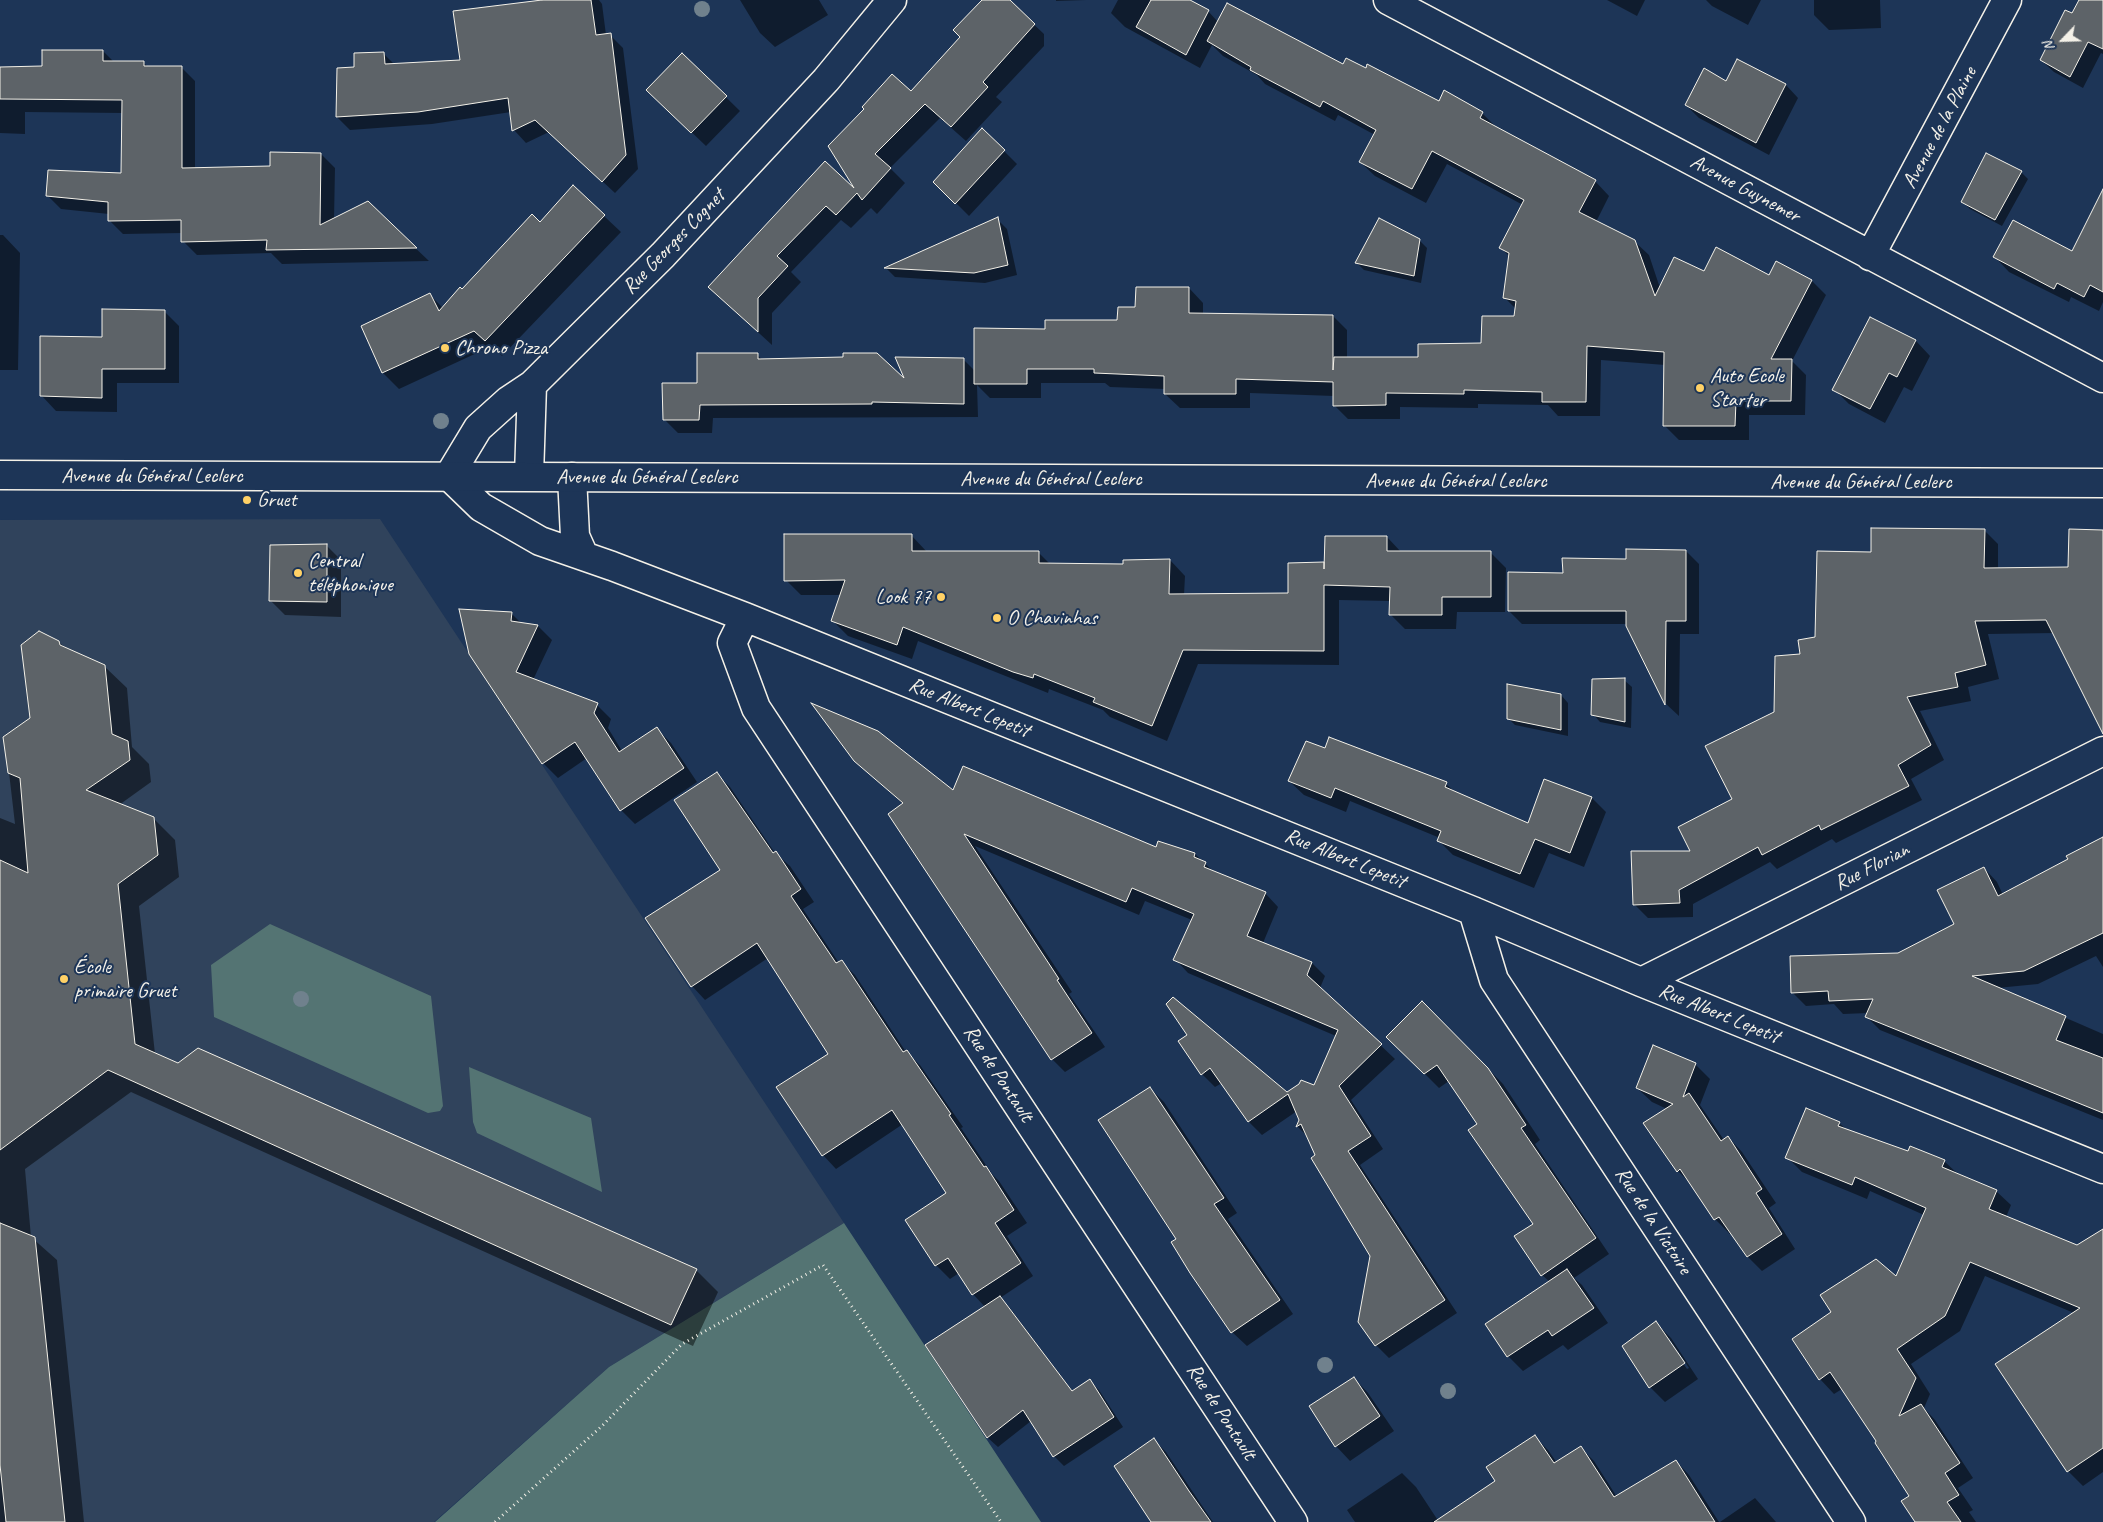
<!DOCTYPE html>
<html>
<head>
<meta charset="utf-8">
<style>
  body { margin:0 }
  #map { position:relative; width:2103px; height:1522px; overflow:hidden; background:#1d3557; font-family:Caveat,sans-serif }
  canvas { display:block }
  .north { position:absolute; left:2038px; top:15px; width:50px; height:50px; -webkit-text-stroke:4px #1d3557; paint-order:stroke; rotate:246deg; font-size:14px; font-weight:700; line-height:20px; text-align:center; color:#f4f1e8 }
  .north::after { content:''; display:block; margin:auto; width:18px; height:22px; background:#f4f1e8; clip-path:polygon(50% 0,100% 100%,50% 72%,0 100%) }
</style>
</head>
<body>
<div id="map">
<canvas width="2103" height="1522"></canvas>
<div class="north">N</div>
</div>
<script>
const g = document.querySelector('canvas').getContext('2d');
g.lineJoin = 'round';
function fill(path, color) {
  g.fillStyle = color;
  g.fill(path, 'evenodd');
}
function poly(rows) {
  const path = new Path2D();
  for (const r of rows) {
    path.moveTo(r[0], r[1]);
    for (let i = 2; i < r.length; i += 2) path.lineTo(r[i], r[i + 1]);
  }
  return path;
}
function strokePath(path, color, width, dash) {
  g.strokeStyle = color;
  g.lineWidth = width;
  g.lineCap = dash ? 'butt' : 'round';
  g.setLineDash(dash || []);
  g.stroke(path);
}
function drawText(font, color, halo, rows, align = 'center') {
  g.font = font + ' Caveat,sans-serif';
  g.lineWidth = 4;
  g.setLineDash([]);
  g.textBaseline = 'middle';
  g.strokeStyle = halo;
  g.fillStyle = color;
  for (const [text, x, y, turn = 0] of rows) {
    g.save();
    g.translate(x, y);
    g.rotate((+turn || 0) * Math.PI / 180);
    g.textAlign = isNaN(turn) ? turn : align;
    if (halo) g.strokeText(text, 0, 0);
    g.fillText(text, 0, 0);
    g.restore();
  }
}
const built = poly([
  [380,519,844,1223,609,1367,434,1522,0,1522,0,520]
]);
const green = poly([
  [270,924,431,996,443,1106,440,1111,428,1113,214,1017,211,965],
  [469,1067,591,1118,602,1192,477,1133,473,1122],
  [844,1223,1041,1522,435,1522,609,1367]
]);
const shadow = poly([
  [544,0,599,0,602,4,606,35,610,35,623,48,638,169,615,193,549,132,526,143,514,130,511,112,432,124,350,130,337,117,355,68,383,53,395,65,461,61],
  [740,0,819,0,828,15,775,47,760,33],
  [984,0,1008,0,1044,34,1044,46,996,97,1002,102,966,141,940,118,890,168,905,183,877,214,871,208,851,228,841,220,791,272,801,282,772,313,772,345,724,301,825,163,858,193,830,146,911,93,961,37],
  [1056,0,1086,0,1056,1],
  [1118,0,1187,0,1208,11,1218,22,1344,65,1439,102,1482,113,1496,127,1595,181,1609,196,1596,222,1634,241,1649,255,1660,288,1705,273,1812,281,1826,295,1792,361,1806,375,1805,415,1749,415,1749,440,1679,440,1664,425,1665,365,1601,360,1600,416,1558,416,1548,405,1478,404,1478,408,1400,407,1400,419,1348,419,1334,405,1334,396,1250,393,1250,408,1180,408,1165,394,1165,389,1110,387,1105,383,1041,383,1041,398,990,398,977,385,978,417,713,418,712,433,678,433,664,419,698,384,757,354,762,360,907,383,963,359,975,371,1047,330,1119,322,1137,308,1189,288,1203,303,1203,315,1333,316,1347,330,1347,358,1419,358,1482,344,1515,317,1516,309,1505,298,1510,257,1501,248,1523,205,1447,164,1426,203,1375,176,1360,162,1375,135,1338,115,1335,121,1265,84,1257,75,1223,56,1212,45,1200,68,1125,27,1111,13],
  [1607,0,1645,0,1637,16],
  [1706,0,1761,0,1748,25,1712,6],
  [1814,0,1880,0,1881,28,1829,30,1814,15],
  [2080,0,2103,0,2103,54,2101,53,2083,88,2054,72,2041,60,2073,15],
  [103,51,114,62,143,62,148,67,181,67,195,81,195,169,271,167,321,154,335,168,334,220,368,203,429,261,282,264,271,253,197,255,183,241,183,233,123,234,109,220,109,214,61,209,47,195,122,174,123,113,25,112,25,134,0,133,0,68,43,68],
  [682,54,740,111,706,146,662,104],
  [1737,61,1786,85,1798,98,1769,155,1699,118,1686,105,1726,82],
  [1004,151,1017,164,969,216,935,182],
  [2021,172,2028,179,2002,226,1970,209,1963,202],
  [573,187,621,232,502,356,492,346,399,389,383,373,430,295,443,308,540,223],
  [997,219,1007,229,1017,275,985,283,895,277,886,268],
  [0,235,3,235,20,253,18,370,0,370],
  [2103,236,2103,302,2099,311,2071,297,2069,302,2009,272,1995,257,2072,253],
  [1419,240,1427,248,1421,283,1364,270,1357,263],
  [164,311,179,326,179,383,117,383,117,412,56,411,42,396,104,339],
  [1871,319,1916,341,1930,356,1912,391,1904,387,1885,423,1849,404,1834,389],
  [1984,530,1998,544,1998,569,2069,569,2103,531,2103,725,2055,633,1988,634,1999,679,1968,687,1971,701,1920,711,1944,760,1911,779,1922,800,1836,843,1832,839,1777,869,1770,862,1693,904,1693,917,1648,918,1634,904,1692,852,1734,799,1801,655,1816,638,1872,553],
  [911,535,927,552,1039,553,1050,564,1124,565,1170,560,1185,576,1184,595,1289,594,1324,564,1325,565,1387,537,1402,553,1491,553,1506,568,1505,612,1457,612,1456,629,1405,629,1390,614,1390,601,1339,600,1339,665,1198,664,1167,741,1110,717,1103,710,1049,689,1048,693,918,641,912,659,848,636,833,621,841,595,801,595,786,580],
  [327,546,341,560,341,617,285,615,270,600],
  [1686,551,1699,564,1699,634,1680,634,1679,716,1666,704,1627,624,1522,624,1509,611,1627,560],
  [511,613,522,624,538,626,552,640,533,680,597,705,611,719,608,728,622,751,657,729,671,743,697,782,635,824,621,810,587,758,558,778,543,763,470,653],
  [59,642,66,649,104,666,127,688,132,747,149,764,151,782,119,805,153,818,175,840,179,877,139,906,155,1054,696,1270,718,1292,693,1346,131,1092,25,1169,31,1237,57,1260,84,1522,0,1522,0,818,15,824,5,738,31,719],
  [1624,680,1632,687,1631,728,1600,722,1593,714],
  [1561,695,1568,703,1568,736,1515,725,1508,718],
  [855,760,954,792,1156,849,1159,842,1195,854,1215,873,1265,893,1278,907,1263,943,1312,963,1325,976,1320,988,1395,1059,1351,1100,1383,1149,1360,1165,1457,1313,1389,1358,1376,1345,1371,1256,1309,1138,1298,1127,1301,1120,1297,1111,1262,1135,1249,1122,1222,1083,1215,1087,1202,1074,1180,1042,1287,1093,1315,1087,1336,1036,1188,973,1175,959,1192,920,1145,901,1139,915,975,846,1072,992,1069,994,1105,1047,1065,1072,1052,1059,903,804],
  [717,774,730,787,775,853,790,866,814,902,803,909,839,963,841,961,855,975,906,1052,920,1065,963,1127,961,1128,992,1174,999,1181,1027,1223,1007,1236,1033,1276,1000,1298,1009,1307,1073,1392,1090,1381,1099,1390,1123,1427,1064,1466,1054,1456,1031,1421,998,1447,988,1438,927,1345,985,1307,973,1294,959,1273,950,1279,936,1265,907,1220,948,1194,903,1124,836,1169,823,1155,830,1054,768,958,705,1000,692,986,721,870],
  [1289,781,1446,784,1456,793,1528,824,1592,798,1606,812,1584,867,1549,853,1534,888,1453,855,1439,841,1440,838,1350,801,1346,812,1304,795],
  [2103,838,2103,967,2096,956,2038,984,1997,988,2103,1034,2103,1120,1880,1030,1867,1017,1869,1013,1843,1014,1834,1004,1806,1006,1792,992,1898,954,1956,925,1984,868,1997,882,2003,895,2069,859],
  [1422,1002,1503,1084,1540,1140,1535,1144,1609,1254,1574,1278,1582,1285,1608,1323,1568,1350,1563,1345,1523,1371,1508,1356,1550,1282,1542,1275,1534,1224,1478,1124,1449,1081,1439,1088,1388,1037],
  [1695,1064,1710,1079,1700,1105,1724,1140,1728,1137,1742,1152,1776,1203,1769,1208,1795,1249,1762,1271,1748,1257,1731,1233,1730,1234,1715,1219,1692,1185,1678,1171,1667,1109,1652,1102,1637,1088],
  [1150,1088,1164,1102,1237,1213,1228,1219,1293,1314,1247,1346,1232,1332,1177,1239],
  [1839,1123,1847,1130,1909,1153,1944,1161,1959,1175,1996,1191,2011,1205,2006,1217,2077,1247,2103,1243,2103,1472,2083,1486,2068,1471,2074,1313,1985,1276,1960,1331,1911,1364,1930,1394,1924,1408,1935,1420,1973,1478,1958,1488,1973,1510,1969,1512,1976,1522,1916,1522,1911,1497,1878,1442,1842,1389,1834,1394,1820,1379,1897,1278,1924,1215,1870,1191,1867,1199,1802,1172,1787,1157],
  [1656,1323,1671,1338,1698,1379,1665,1402,1650,1387],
  [1666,1338,1669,1338,1689,1368,1687,1369],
  [1354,1378,1368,1393,1394,1431,1350,1461,1336,1446],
  [1534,1436,1548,1450,1557,1463,1581,1448,1594,1461,1617,1497,1676,1461,1689,1475,1719,1522,1448,1522,1497,1481],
  [1154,1440,1166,1452,1213,1522,1153,1522],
  [1402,1473,1416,1487,1439,1522,1355,1522,1347,1510],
  [1755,1498,1776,1522,1720,1522]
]);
const building = poly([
  [542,0,591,0,596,35,611,33,626,155,602,182,535,120,512,131,508,98,418,112,336,117,337,68,354,67,354,53,384,52,385,64,460,60,453,11,542,0],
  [982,0,1010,0,1035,24,983,82,988,87,951,127,925,104,875,154,891,168,862,200,857,193,836,215,826,206,777,256,788,266,758,298,758,332,708,287,825,161,854,188,828,146,864,109,862,107,892,74,911,91,960,37,953,30,982,0],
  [1151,0,1190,0,1209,10,1186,55,1136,27,1151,0],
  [2079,0,2103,0,2103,49,2088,42,2070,77,2040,60,2065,10,2072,13,2079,0],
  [1227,3,1343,64,1346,58,1366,68,1367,64,1439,101,1444,90,1483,112,1480,118,1596,180,1579,212,1635,240,1655,296,1674,257,1704,271,1716,247,1769,275,1776,261,1812,280,1771,359,1792,359,1791,401,1736,401,1735,426,1663,426,1664,352,1587,346,1586,402,1542,402,1542,392,1464,390,1464,394,1386,393,1386,405,1333,406,1333,382,1236,379,1236,394,1164,394,1164,376,1094,373,1094,369,1027,369,1027,384,974,384,974,328,1045,329,1045,320,1117,320,1118,307,1135,307,1136,287,1189,287,1189,313,1333,315,1333,370,1334,357,1418,357,1418,344,1481,343,1482,316,1514,316,1516,301,1503,298,1509,253,1499,248,1524,200,1432,151,1412,189,1359,162,1376,130,1323,101,1320,107,1250,70,1251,67,1207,41,1227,3],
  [42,50,103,50,103,61,144,61,144,66,182,66,182,168,270,166,270,152,321,153,320,225,368,201,417,248,266,250,267,240,181,242,181,220,108,221,108,202,46,196,48,170,121,173,122,100,0,99,0,67,42,66,42,50],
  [682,53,727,96,691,133,646,90,682,53],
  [1737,59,1786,84,1756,143,1685,105,1704,68,1726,81,1737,59],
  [982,128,1005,150,955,204,933,182,982,128],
  [1986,153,2022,171,1995,220,1961,202,1986,153],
  [573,185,605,215,485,341,474,331,382,373,361,326,430,293,439,311,460,287,462,289,532,214,540,222,573,185],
  [2103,189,2103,292,2090,285,2084,297,2057,283,2054,289,1993,257,2013,220,2072,251,2103,189],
  [998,217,1008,265,974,273,884,268,998,217],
  [1379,218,1420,239,1414,276,1355,263,1379,218],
  [102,309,165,310,165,369,102,369,102,398,40,396,40,336,102,337,102,309],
  [1870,317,1916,340,1897,377,1889,373,1870,409,1832,390,1870,317],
  [697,353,758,353,758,359,843,357,843,353,877,353,904,378,895,357,964,358,964,404,872,402,872,404,700,405,699,420,663,420,662,383,697,383,697,353],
  [1871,528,1985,529,1984,568,2068,567,2069,529,2103,530,2103,734,2046,620,1975,621,1986,665,1955,673,1958,687,1907,697,1931,745,1898,765,1909,786,1821,830,1819,825,1762,855,1758,847,1679,890,1680,903,1633,905,1631,851,1690,851,1678,827,1732,799,1705,746,1774,712,1775,656,1800,654,1798,640,1815,637,1817,551,1871,552,1871,528],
  [784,534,912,534,912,551,1039,551,1039,563,1123,564,1123,560,1170,559,1169,594,1288,593,1288,563,1324,562,1324,569,1325,536,1387,536,1387,551,1491,551,1491,597,1442,597,1442,615,1389,615,1390,587,1324,585,1324,651,1183,650,1152,726,1093,702,1095,698,1034,674,1033,678,1013,672,903,627,897,645,831,621,845,580,784,581,784,534],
  [327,544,327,602,269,601,270,545,327,544],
  [1626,549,1686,550,1686,621,1666,621,1665,705,1626,626,1626,611,1508,611,1508,572,1563,573,1562,558,1626,559,1626,549],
  [459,609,512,612,511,621,538,625,516,672,598,703,594,713,619,752,657,727,684,768,620,811,575,742,542,764,469,654,459,609],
  [39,631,59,641,60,645,105,665,112,734,128,741,130,760,86,790,154,817,158,855,118,884,135,1044,178,1063,198,1048,697,1269,671,1325,108,1070,0,1150,0,860,28,873,20,778,8,773,3,737,30,718,21,645,39,631],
  [1625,678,1625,722,1591,715,1592,679,1625,678],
  [1507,684,1561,694,1561,730,1507,719,1507,684],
  [811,703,878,731,953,790,963,766,1156,847,1158,841,1195,853,1194,857,1206,862,1204,867,1266,892,1247,936,1312,962,1307,975,1382,1044,1339,1086,1371,1136,1348,1151,1445,1300,1375,1346,1358,1322,1370,1256,1311,1158,1315,1155,1301,1124,1296,1127,1299,1120,1288,1094,1248,1122,1210,1068,1201,1075,1178,1041,1187,1035,1166,1004,1173,997,1287,1092,1299,1084,1301,1080,1314,1085,1338,1030,1173,960,1194,914,1132,888,1126,902,964,834,1059,979,1057,980,1092,1033,1051,1060,888,814,903,803,854,761,811,703],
  [1329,737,1447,782,1445,787,1528,823,1544,779,1592,797,1570,853,1535,839,1520,874,1437,841,1441,831,1335,788,1331,798,1288,781,1306,741,1325,748,1329,737],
  [717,772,773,853,776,851,801,889,791,896,836,963,842,960,903,1052,907,1050,951,1114,949,1115,984,1167,986,1166,1014,1210,995,1223,1021,1263,972,1295,948,1258,935,1266,905,1220,946,1193,892,1110,822,1156,776,1087,828,1054,757,943,691,987,645,918,720,870,674,800,717,772],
  [2103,837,2103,933,2024,971,1972,976,2066,1016,2056,1040,2103,1058,2103,1113,1865,1017,1873,999,1829,1001,1828,991,1791,993,1790,956,1898,953,1954,924,1937,890,1984,867,1998,896,2068,859,2066,856,2103,837],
  [1422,1001,1488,1068,1526,1125,1521,1128,1596,1238,1541,1276,1514,1236,1533,1224,1468,1130,1477,1124,1437,1065,1424,1074,1386,1037,1422,1001],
  [1653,1045,1696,1063,1683,1097,1689,1093,1721,1141,1728,1136,1762,1189,1756,1193,1782,1234,1747,1257,1719,1217,1714,1220,1680,1169,1677,1172,1643,1123,1673,1104,1636,1088,1653,1045],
  [1150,1087,1224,1198,1214,1204,1280,1300,1231,1333,1190,1273,1171,1242,1176,1239,1098,1120,1150,1087],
  [1806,1108,1840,1122,1838,1126,1908,1151,1910,1146,1945,1160,1942,1167,1997,1190,1989,1209,2077,1245,2103,1229,2103,1448,2067,1472,1995,1364,2080,1308,1970,1262,1945,1316,1897,1349,1916,1378,1899,1416,1921,1404,1960,1463,1945,1473,1959,1495,1947,1502,1961,1522,1915,1522,1901,1501,1909,1496,1875,1443,1876,1441,1830,1372,1819,1380,1792,1339,1831,1312,1820,1295,1876,1259,1896,1276,1926,1208,1855,1177,1852,1185,1785,1158,1806,1108],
  [0,1223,35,1237,65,1522,6,1522,0,1465,0,1223],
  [1567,1269,1594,1308,1552,1336,1548,1330,1507,1357,1485,1324,1567,1269],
  [1000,1296,1072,1391,1090,1379,1114,1417,1053,1457,1023,1410,987,1438,925,1345,1000,1296],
  [1656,1321,1685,1363,1649,1388,1622,1346,1656,1321],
  [1354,1377,1380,1416,1335,1447,1309,1406,1354,1377],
  [1535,1435,1554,1463,1581,1446,1614,1497,1676,1460,1715,1522,1434,1522,1495,1481,1486,1467,1535,1435],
  [1154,1438,1189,1491,1211,1522,1151,1522,1114,1466,1154,1438]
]);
const path = poly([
  [495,1522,602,1426,682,1344,823,1265,1001,1522]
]);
const minor = poly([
  [892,0,826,80,663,255,532,385,508,401,478,428,449,476,481,507,540,541,612,566,745,617,1473,911,1641,982,2103,1169],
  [1388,0,2103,378],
  [1870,256,2007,0],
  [529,476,532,385],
  [572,477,575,536,584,556],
  [745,617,732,643,756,708,1293,1522],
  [1473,911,1494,980,1851,1522],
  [1641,982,2103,751]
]);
const tertiary = poly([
  [0,475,2103,483]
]);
const trees = [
  [702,9],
  [441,421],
  [301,999],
  [1325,1365],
  [1448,1391]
];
const markers = [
  [445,348,5,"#ffd166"],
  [1700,388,5,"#ffd166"],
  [247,500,5,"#ffd166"],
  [298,573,5,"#ffd166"],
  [941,597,5,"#ffd166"],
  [997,618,5,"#ffd166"],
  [64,979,5,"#ffd166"]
];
const streetNames = [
  ["Avenue de la Plaine",1940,128,-62],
  ["Avenue Guynemer",1745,189,28],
  ["Rue Georges Cognet",674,242,-46],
  ["Avenue du Général Leclerc",152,476],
  ["Avenue du Général Leclerc",647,477],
  ["Avenue du Général Leclerc",1051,479],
  ["Avenue du Général Leclerc",1456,481],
  ["Avenue du Général Leclerc",1861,482],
  ["Rue Albert Lepetit",969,708,22],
  ["Rue Albert Lepetit",1345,859,22],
  ["Rue Florian",1872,867,-27],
  ["Rue Albert Lepetit",1719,1014,22],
  ["Rue de Pontault",998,1074,57],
  ["Rue de la Victoire",1653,1221,57],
  ["Rue de Pontault",1221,1412,57]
];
const poiNames = [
  ["Chrono Pizza",455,348],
  ["Auto Ecole",1710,376],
  ["Starter",1710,400],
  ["Gruet",257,500],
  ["Central",308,561],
  ["téléphonique",308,585],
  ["Look 77",931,597,"right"],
  ["O Chavinhas",1007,618],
  ["École",74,967],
  ["primaire Gruet",74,991]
];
fill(built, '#30435c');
fill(green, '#547473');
fill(shadow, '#0007');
fill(building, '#5d6368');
strokePath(building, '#f4f1e8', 1);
strokePath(minor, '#f4f1e8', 31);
strokePath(tertiary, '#f4f1e8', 31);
strokePath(path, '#f4f1e8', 3, [1, 4]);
strokePath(minor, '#1d3557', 28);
strokePath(tertiary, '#1d3557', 28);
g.fillStyle = '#70818d';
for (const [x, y] of trees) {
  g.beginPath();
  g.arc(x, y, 8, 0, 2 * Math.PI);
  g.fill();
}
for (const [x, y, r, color] of markers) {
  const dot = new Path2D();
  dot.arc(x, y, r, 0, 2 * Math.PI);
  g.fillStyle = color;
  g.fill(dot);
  strokePath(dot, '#1d3557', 2);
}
drawText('21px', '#f4f1e8', '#1d3557', streetNames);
drawText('21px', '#f4f1e8', '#1d3557', poiNames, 'left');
</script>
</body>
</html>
